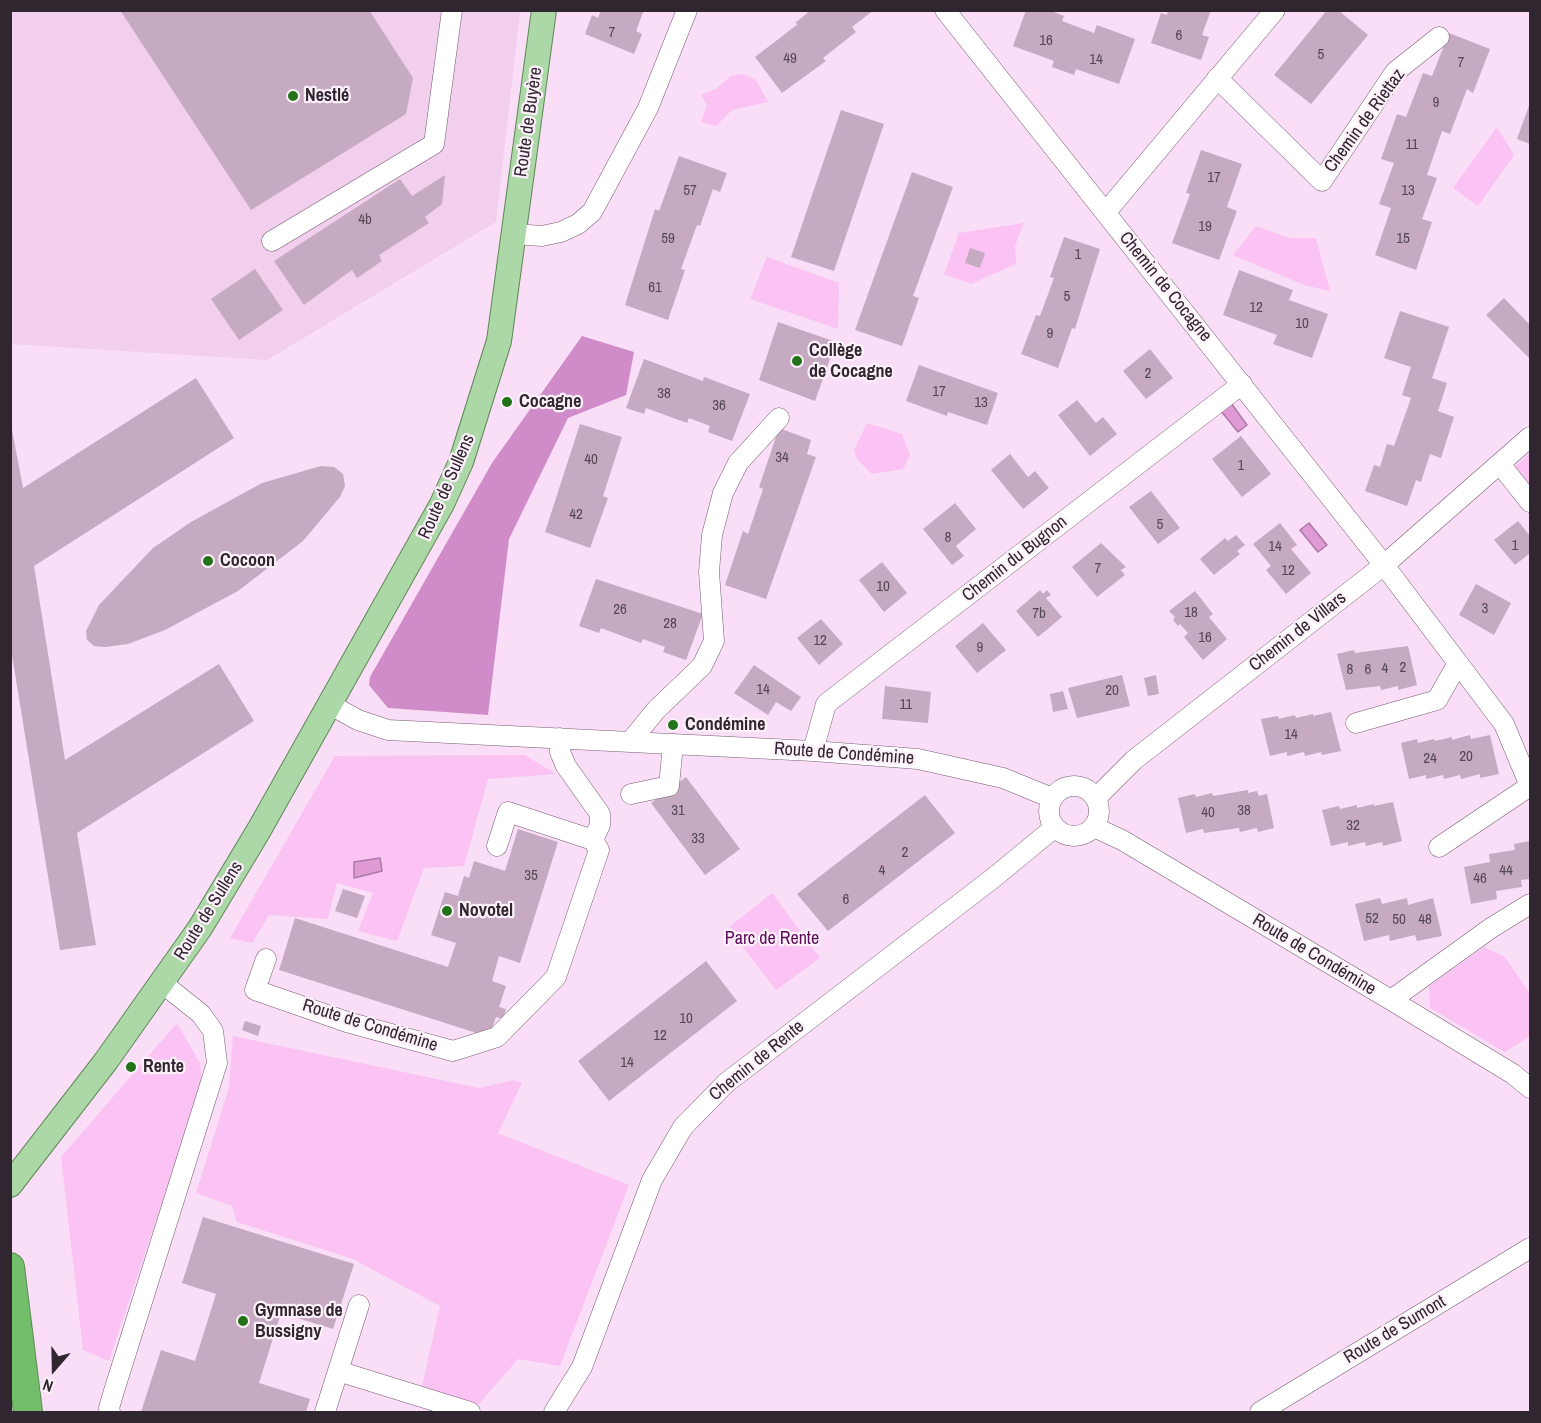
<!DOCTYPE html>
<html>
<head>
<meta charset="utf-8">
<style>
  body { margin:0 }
  #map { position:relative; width:1541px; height:1423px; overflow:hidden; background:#faddf6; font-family:"Archivo Narrow",sans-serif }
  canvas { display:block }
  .frame { position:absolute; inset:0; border:12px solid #30262f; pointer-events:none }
  .north { position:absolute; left:24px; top:1339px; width:60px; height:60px; -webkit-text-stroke:4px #fcf0fa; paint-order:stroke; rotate:200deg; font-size:16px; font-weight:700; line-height:24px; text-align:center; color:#30262f }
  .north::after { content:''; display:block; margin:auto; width:21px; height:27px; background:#30262f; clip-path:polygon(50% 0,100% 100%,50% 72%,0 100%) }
</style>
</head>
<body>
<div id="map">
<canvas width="1541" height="1423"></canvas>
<div class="frame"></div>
<div class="north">N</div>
</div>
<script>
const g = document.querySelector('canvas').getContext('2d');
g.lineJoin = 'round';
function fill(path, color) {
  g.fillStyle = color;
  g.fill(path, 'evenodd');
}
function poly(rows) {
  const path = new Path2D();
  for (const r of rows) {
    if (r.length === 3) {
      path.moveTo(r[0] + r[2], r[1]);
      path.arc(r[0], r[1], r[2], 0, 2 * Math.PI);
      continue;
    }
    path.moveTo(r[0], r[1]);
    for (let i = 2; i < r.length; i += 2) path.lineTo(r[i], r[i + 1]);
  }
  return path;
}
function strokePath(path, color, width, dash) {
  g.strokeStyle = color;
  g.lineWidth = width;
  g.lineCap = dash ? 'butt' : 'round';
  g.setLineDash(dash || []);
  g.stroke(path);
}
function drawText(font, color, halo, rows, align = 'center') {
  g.font = font + ' "Archivo Narrow",sans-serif';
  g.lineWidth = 4.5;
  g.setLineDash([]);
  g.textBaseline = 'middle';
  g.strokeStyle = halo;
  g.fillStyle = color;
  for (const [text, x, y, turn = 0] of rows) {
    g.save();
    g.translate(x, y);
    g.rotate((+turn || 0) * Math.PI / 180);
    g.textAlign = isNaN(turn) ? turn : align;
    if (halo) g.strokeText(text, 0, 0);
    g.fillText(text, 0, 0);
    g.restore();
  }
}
const built = poly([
  [10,11,520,11,496,222,267,360,11,344]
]);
const green = poly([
  [743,74,756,80,768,102,732,110,716,126,701,122,707,105,701,95,717,88,731,76],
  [1497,127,1514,155,1478,206,1453,188],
  [1024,223,1015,246,1016,264,971,284,944,274,959,233],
  [1256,226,1289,238,1316,238,1330,291,1304,285,1233,255],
  [767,257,839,283,838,329,750,299],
  [867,423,902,434,910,455,903,469,872,474,857,459,854,450],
  [1530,453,1530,487,1514,468],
  [525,755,556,774,488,779,464,866,424,868,397,941,358,931,373,893,337,883,328,919,269,915,252,943,230,938,335,756],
  [772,893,820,958,776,990,728,928],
  [1484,947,1505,957,1530,994,1530,1036,1505,1052,1430,1008,1429,986],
  [177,1023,200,1063,202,1083,109,1361,83,1350,61,1157],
  [233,1036,479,1088,514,1080,522,1083,498,1133,629,1185,560,1366,518,1359,477,1406,421,1391,440,1306,353,1259,237,1222,232,1206,196,1193,229,1088]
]);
const forest = poly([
  [582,336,634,352,626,395,568,418,509,539,488,715,388,708,369,685,370,677,492,463]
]);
const water = poly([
  [1231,403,1247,425,1238,432,1221,411,1231,403],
  [1309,523,1327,545,1318,552,1300,530,1309,523],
  [380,858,382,871,354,878,354,862,380,858]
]);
const building = poly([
  [120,10,369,10,413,78,406,114,251,210],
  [601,10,644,10,636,31,642,34,634,54,585,34,592,15,598,18],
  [811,10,874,10,852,27,856,32,823,58,826,61,782,93,755,57,798,24,795,23],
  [1026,10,1049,10,1064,16,1062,21,1094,33,1097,25,1135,39,1119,84,1076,69,1074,75,1052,67,1054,61,1013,46],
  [1168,10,1211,10,1202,35,1209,37,1201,60,1151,43,1161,13,1167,15],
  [1327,10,1338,10,1368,35,1311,104,1274,75],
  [1449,33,1490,49,1473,93,1467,89,1450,134,1442,131,1427,175,1437,178,1422,219,1432,222,1416,270,1375,255,1391,208,1379,204,1394,163,1381,159,1397,114,1406,117,1423,73,1432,76],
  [1530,103,1530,144,1517,139],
  [841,110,884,124,834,271,791,257],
  [1201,150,1242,164,1227,207,1237,211,1219,260,1172,243,1190,194,1186,193],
  [679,156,727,173,720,192,713,189,700,226,697,225,681,269,685,270,668,320,625,305,655,209,659,211],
  [912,172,953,187,913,296,919,298,902,346,855,330],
  [445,175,442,204,425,217,429,223,379,255,382,261,357,278,352,270,304,305,274,261,400,179,412,196],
  [1064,237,1100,249,1075,329,1072,328,1058,368,1021,354,1036,315,1040,316,1054,278,1050,277],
  [970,248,985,253,980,268,965,263],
  [255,269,283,310,239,340,211,299],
  [1239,270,1293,290,1289,300,1328,314,1312,358,1273,344,1277,335,1223,315],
  [1504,298,1530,325,1530,359,1486,315],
  [1400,311,1449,327,1432,378,1447,383,1438,411,1454,417,1441,458,1430,454,1421,482,1416,480,1407,506,1365,491,1374,465,1380,467,1387,444,1394,446,1411,398,1402,395,1411,367,1384,358],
  [778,322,836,342,815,401,759,380],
  [1150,349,1173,378,1146,399,1123,371],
  [644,359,703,381,704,377,750,394,732,441,708,432,710,426,689,418,687,423,646,408,644,414,626,408],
  [919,365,998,393,987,425,948,412,947,416,906,401],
  [196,378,234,438,34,566,65,760,219,664,254,721,77,833,96,945,60,950,10,643,10,419,23,488],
  [1077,400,1096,423,1103,417,1117,434,1090,456,1058,415],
  [580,424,622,437,603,496,608,498,590,548,545,532],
  [779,428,811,440,807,454,816,457,766,599,725,585,743,531,748,534,763,489,759,487],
  [1241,436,1271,474,1242,497,1212,459],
  [1010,454,1028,477,1035,471,1049,488,1023,509,991,470],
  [321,466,334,467,343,474,345,486,340,497,303,541,238,591,165,630,128,644,105,647,94,646,87,640,86,631,99,605,153,548,191,522,262,483],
  [1151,491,1180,528,1158,544,1129,507],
  [955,503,976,529,956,546,964,556,952,565,923,529],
  [1518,521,1530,536,1530,553,1515,565,1494,540],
  [1280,523,1297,545,1291,549,1311,573,1286,594,1266,570,1271,566,1253,544],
  [1236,535,1245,545,1237,551,1240,554,1214,575,1200,559,1225,538,1228,541],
  [1101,543,1126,567,1121,570,1125,575,1097,597,1072,567],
  [882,562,907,593,884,612,859,580],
  [596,579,703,614,686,660,663,652,665,647,643,639,641,643,601,628,599,633,579,626],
  [1476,584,1511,603,1494,635,1459,615],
  [1040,590,1043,594,1047,590,1051,595,1046,598,1062,617,1038,637,1016,611],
  [1195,591,1213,614,1209,617,1227,639,1203,660,1184,637,1188,633,1180,624,1178,626,1173,620,1175,617,1169,611],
  [821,619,843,644,819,665,797,638],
  [983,623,1006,650,977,673,955,646],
  [1408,646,1417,685,1398,690,1398,686,1381,690,1380,686,1346,690,1337,654,1354,650,1355,653],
  [754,665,801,697,791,711,776,702,768,715,734,693],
  [1122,675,1130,706,1077,718,1068,688],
  [1156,675,1159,694,1148,696,1144,678],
  [885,686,931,692,928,723,882,719],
  [1063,691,1068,709,1053,712,1050,694],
  [1331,712,1341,751,1322,755,1321,752,1305,756,1304,752,1287,756,1287,752,1270,756,1261,719,1278,716,1279,719,1295,715,1296,718,1313,714,1313,716],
  [1470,735,1471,739,1490,735,1499,774,1480,778,1480,774,1461,779,1460,775,1444,779,1443,775,1426,779,1426,775,1409,779,1401,743,1417,739,1418,743,1434,739,1435,741,1452,737,1452,740],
  [686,777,740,849,705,875,651,803],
  [1248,790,1248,793,1257,791,1259,796,1267,794,1274,828,1258,832,1257,828,1240,832,1239,828,1204,833,1203,829,1186,833,1178,798,1195,794,1196,797,1212,793,1213,796],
  [925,795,955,833,828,931,797,894],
  [1393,802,1402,841,1383,846,1382,842,1366,846,1365,842,1348,846,1348,842,1331,846,1322,810,1339,806,1340,809,1357,805,1357,808,1374,804,1374,806],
  [518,829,558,842,520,963,499,956,492,981,506,986,499,1007,506,1009,503,1019,496,1017,489,1037,279,970,295,918,448,967,456,943,431,935,445,892,458,896,464,876,469,878,474,861,505,871],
  [1530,841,1530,879,1521,880,1522,887,1496,891,1497,899,1471,904,1464,867,1490,862,1489,854,1515,850,1514,844],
  [343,889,365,896,357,918,335,911],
  [1380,898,1382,904,1407,898,1408,905,1433,898,1442,936,1417,941,1415,935,1390,941,1389,935,1364,941,1355,904],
  [706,961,737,1001,609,1101,578,1061],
  [245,1021,261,1026,258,1036,242,1030],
  [203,1217,354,1264,333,1329,281,1313,259,1383,310,1399,306,1412,141,1412,161,1350,195,1361,216,1294,182,1283]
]);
const minor = poly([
  [945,10,1384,565,1504,724,1530,786],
  [1217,78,1322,181,1395,72,1439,37],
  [1106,212,1275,10],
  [514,234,542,236,561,232,578,224,592,212,648,108,687,10],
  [272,241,434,144,452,10],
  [1500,464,1530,502],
  [329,704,358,720,388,730,813,751,918,759,1003,778,1052,798],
  [1356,723,1437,700,1458,663],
  [630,742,656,710,702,666,714,641,709,572,712,535,723,493,738,463,779,418],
  [813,751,826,704,1242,384],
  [1074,811,25],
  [631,794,669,786,673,744],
  [1096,798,1134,760,1384,565,1530,437],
  [1094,827,1122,840,1391,1000,1513,1074,1530,1088],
  [497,846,508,812,593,840],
  [1439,847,1530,786],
  [266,959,255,990,347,1022,453,1051,497,1037,556,977,599,850,593,840,600,825,600,814,566,766,560,752,560,738],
  [1391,1000,1491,928,1530,904],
  [338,1371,470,1412],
  [110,1412,109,1408,114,1391,217,1063,213,1031,201,1014,162,983],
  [325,1412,359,1305],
  [554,1412,582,1367,652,1180,683,1127,726,1083,992,879,1054,828],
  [1260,1412,1530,1248]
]);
const major = poly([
  [10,1185,106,1061,200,928,259,830,442,504,461,462,499,341,544,10]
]);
const highway = poly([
  [10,1267,28,1412]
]);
const markers = [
  [293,96,6,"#227219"],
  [797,361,6,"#227219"],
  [507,402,6,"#227219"],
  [208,561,6,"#227219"],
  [673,725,6,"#227219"],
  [447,911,6,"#227219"],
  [131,1067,6,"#227219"],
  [243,1321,6,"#227219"]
];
const numberNames = [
  ["7",612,33],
  ["6",1179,36],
  ["16",1046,41],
  ["5",1321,55],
  ["49",790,59],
  ["14",1096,60],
  ["7",1461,63],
  ["9",1436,103],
  ["11",1412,145],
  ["17",1214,178],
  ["57",690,191],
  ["13",1408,191],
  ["4b",365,220],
  ["19",1205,227],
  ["59",668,239],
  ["15",1403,239],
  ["1",1078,255],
  ["61",655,288],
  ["5",1067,297],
  ["12",1256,308],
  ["10",1302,324],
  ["9",1050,334],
  ["2",1148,374],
  ["17",939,392],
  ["38",664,394],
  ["13",981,403],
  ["36",719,406],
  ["34",782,458],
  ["40",591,460],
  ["1",1241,466],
  ["42",576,515],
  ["5",1160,525],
  ["8",948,538],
  ["1",1515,546],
  ["14",1275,547],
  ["7",1098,569],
  ["12",1288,571],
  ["10",883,587],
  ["3",1485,609],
  ["26",620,610],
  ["18",1191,613],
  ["7b",1039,614],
  ["28",670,624],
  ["16",1205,638],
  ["12",820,641],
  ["9",980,648],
  ["2",1403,668],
  ["4",1385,669],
  ["8",1350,670],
  ["6",1368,670],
  ["14",763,690],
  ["20",1112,691],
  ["11",906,705],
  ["14",1291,735],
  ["20",1466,757],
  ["24",1430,759],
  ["31",678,811],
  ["38",1244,811],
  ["40",1208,813],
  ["32",1353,826],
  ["33",698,839],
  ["2",905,853],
  ["4",882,871],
  ["44",1506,871],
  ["35",531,876],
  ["46",1480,879],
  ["6",846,900],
  ["52",1372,919],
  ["50",1399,920],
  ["48",1425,920],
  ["10",686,1019],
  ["12",660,1036],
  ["14",627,1063]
];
const poiNames = [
  ["Nestlé",305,96],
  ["Collège",809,351],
  ["de Cocagne",809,372],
  ["Cocagne",519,402],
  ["Cocoon",220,561],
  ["Condémine",685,725],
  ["Novotel",459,911],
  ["Rente",143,1067],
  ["Gymnase de",255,1311],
  ["Bussigny",255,1332]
];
const streetNames = [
  ["Chemin de Riettaz",1365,121,-54],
  ["Route de Buyère",529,122,-82],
  ["Chemin de Cocagne",1165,287,51],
  ["Route de Sullens",447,487,-66],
  ["Chemin du Bugnon",1015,559,-38],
  ["Chemin de Villars",1298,632,-38],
  ["Route de Condémine",844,754,4],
  ["Route de Sullens",209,911,-58],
  ["Route de Condémine",1314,955,31],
  ["Route de Condémine",370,1026,17],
  ["Chemin de Rente",757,1061,-39],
  ["Route de Sumont",1395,1330,-31]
];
const parkNames = [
  ["Parc de Rente",772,939]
];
fill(built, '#f2cfed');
fill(green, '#fac3f3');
fill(forest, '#d08cc8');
fill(water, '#e09bd7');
strokePath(water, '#ab78a5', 1.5);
fill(building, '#c6aac2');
strokePath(minor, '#755c72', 21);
strokePath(major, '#5c8955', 26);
strokePath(highway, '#5c8955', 30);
strokePath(minor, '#fff', 20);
strokePath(major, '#abd8a6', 24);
strokePath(highway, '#73be6a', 28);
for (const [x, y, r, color] of markers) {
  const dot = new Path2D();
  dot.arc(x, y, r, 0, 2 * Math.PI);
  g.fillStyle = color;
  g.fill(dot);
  strokePath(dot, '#fcf0fa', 2);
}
drawText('15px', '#564754', null, numberNames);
drawText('bold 18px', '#30262f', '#fcf0fa', poiNames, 'left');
drawText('18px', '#30262f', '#fcf0fa', streetNames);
drawText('18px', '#5d0959', '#fcf0fa', parkNames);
</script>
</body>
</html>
